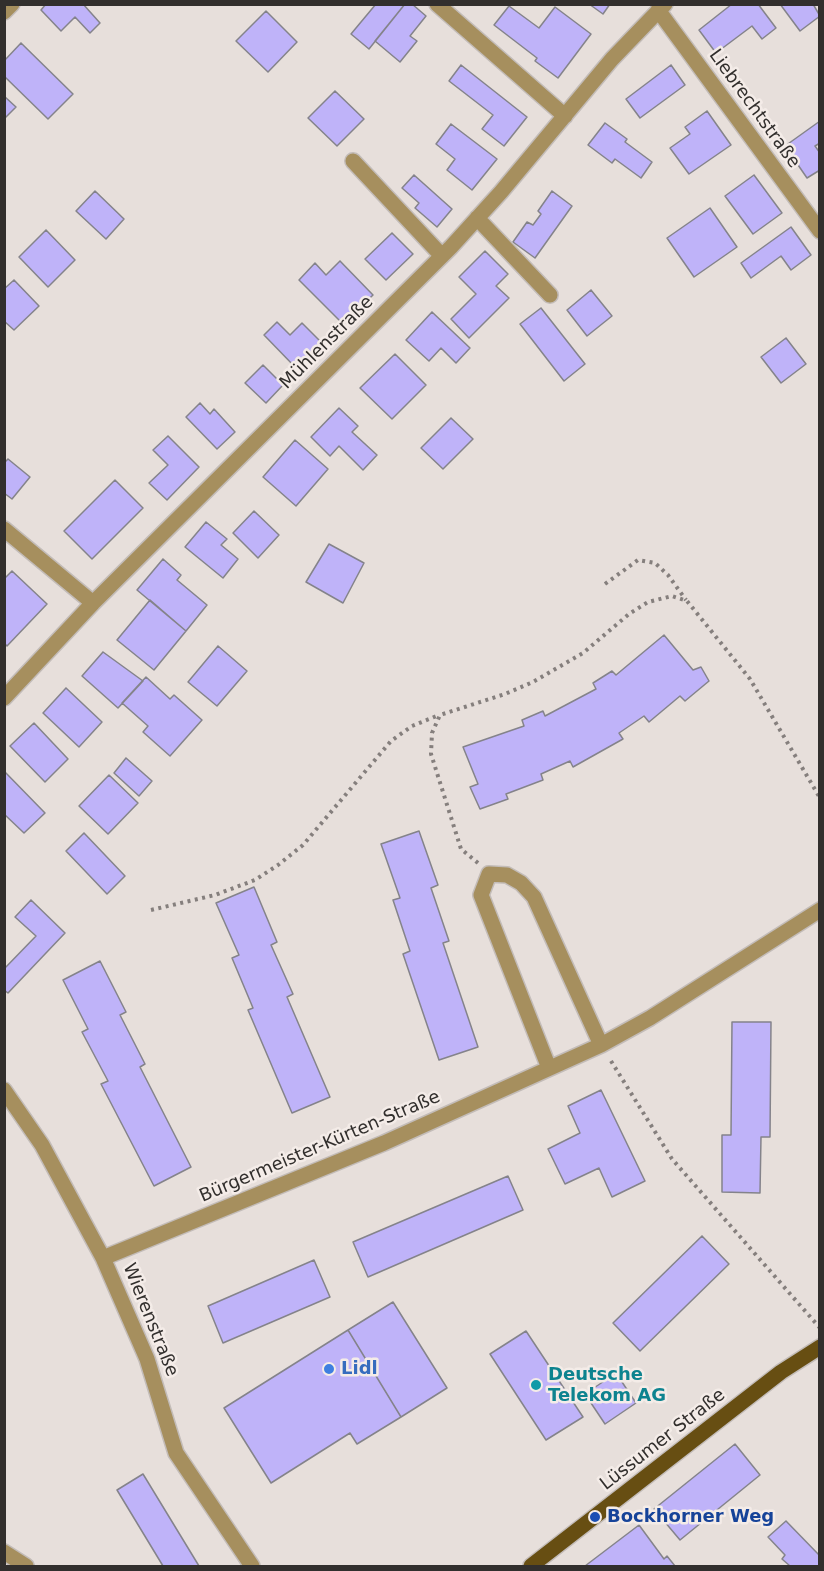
<!DOCTYPE html>
<html>
<head>
<meta charset="utf-8">
<style>
  body { margin:0 }
  #map { position:relative; width:824px; height:1571px; overflow:hidden; background:#e7dfdb; font-family:"DejaVu Sans",sans-serif }
  canvas { display:block }
  .frame { position:absolute; inset:0; border:6px solid #322f2d; pointer-events:none }
</style>
</head>
<body>
<div id="map">
<canvas width="824" height="1571"></canvas>
<div class="frame"></div>
</div>
<script>
const g = document.querySelector('canvas').getContext('2d');
g.lineJoin = 'round';
function fill(path, color) {
  g.fillStyle = color;
  g.fill(path, 'evenodd');
}
function poly(rows) {
  const path = new Path2D();
  for (const r of rows) {
    path.moveTo(r[0], r[1]);
    for (let i = 2; i < r.length; i += 2) path.lineTo(r[i], r[i + 1]);
  }
  return path;
}
function strokePath(path, color, width, dash) {
  g.strokeStyle = color;
  g.lineWidth = width;
  g.lineCap = dash ? 'butt' : 'round';
  g.setLineDash(dash || []);
  g.stroke(path);
}
function drawText(font, color, halo, rows, align = 'center') {
  g.font = font + ' "DejaVu Sans",sans-serif';
  g.lineWidth = 5;
  g.setLineDash([]);
  g.textBaseline = 'middle';
  g.strokeStyle = halo;
  g.fillStyle = color;
  for (const [text, x, y, turn = 0] of rows) {
    g.save();
    g.translate(x, y);
    g.rotate((+turn || 0) * Math.PI / 180);
    g.textAlign = isNaN(turn) ? turn : align;
    if (halo) g.strokeText(text, 0, 0);
    g.fillText(text, 0, 0);
    g.restore();
  }
}
const building = poly([
  [46,4,83,4,100,23,90,33,75,17,61,31,41,10,46,4],
  [376,4,405,4,369,49,351,34,376,4],
  [405,4,412,4,426,16,410,36,417,41,400,62,375,41,405,4],
  [589,4,610,4,603,14,589,4],
  [732,4,758,4,776,28,762,39,752,26,716,53,699,30,732,4],
  [780,4,813,4,820,16,800,31,780,4],
  [509,6,539,28,555,7,591,34,558,78,535,61,537,58,494,25,509,6],
  [266,11,297,42,268,72,236,41,266,11],
  [21,43,73,94,48,119,4,76,4,61,21,43],
  [461,65,527,117,504,146,482,129,493,115,449,81,461,65],
  [671,65,685,85,640,118,626,99,671,65],
  [335,91,364,119,337,146,308,118,335,91],
  [4,96,16,107,4,119,4,96],
  [707,111,731,145,689,174,670,148,690,134,685,127,707,111],
  [820,121,820,143,815,146,820,153,820,170,807,178,785,146,820,121],
  [605,123,627,139,625,142,652,162,641,178,615,159,612,163,588,145,605,123],
  [451,124,497,159,472,190,447,170,455,159,436,144,451,124],
  [414,175,452,209,437,227,415,208,419,203,402,188,414,175],
  [754,175,782,213,753,234,725,196,754,175],
  [95,191,124,219,106,239,76,211,95,191],
  [552,191,572,206,535,258,513,242,527,222,533,225,541,214,538,211,552,191],
  [710,208,737,247,694,277,667,238,710,208],
  [791,227,811,255,791,270,781,256,751,278,741,263,791,227],
  [46,230,75,260,48,287,19,257,46,230],
  [392,233,413,254,386,280,365,259,392,233],
  [485,251,508,274,496,286,509,298,469,338,451,319,476,294,459,277,485,251],
  [340,261,373,295,343,324,299,280,315,263,326,275,340,261],
  [14,280,39,306,14,330,4,321,4,289,14,280],
  [591,290,612,316,587,336,567,310,591,290],
  [541,308,585,364,564,381,520,324,541,308],
  [432,312,470,348,456,363,441,348,429,361,406,340,432,312],
  [277,322,290,335,302,323,322,343,296,368,264,335,277,322],
  [786,338,806,364,781,383,761,357,786,338],
  [395,354,426,385,392,419,360,388,395,354],
  [263,365,283,385,266,403,245,383,263,365],
  [200,403,210,414,214,409,235,432,217,449,186,417,200,403],
  [339,408,358,426,352,432,377,455,363,470,339,446,330,456,311,437,339,408],
  [451,418,473,439,443,469,421,448,451,418],
  [168,436,199,467,167,500,149,483,168,465,153,450,168,436],
  [295,440,328,469,296,506,263,477,295,440],
  [8,459,30,477,12,499,4,493,4,463,8,459],
  [115,480,143,508,92,559,64,531,115,480],
  [254,511,279,535,258,558,233,533,254,511],
  [206,522,227,539,221,545,238,559,223,578,185,547,206,522],
  [329,544,364,563,343,603,306,582,329,544],
  [163,559,181,575,177,580,207,605,186,631,137,590,163,559],
  [12,571,47,604,7,646,4,643,4,579,12,571],
  [150,600,186,631,154,670,117,640,150,600],
  [664,635,693,670,701,667,709,681,685,701,680,696,649,722,644,716,619,733,623,739,573,767,570,761,541,774,543,780,506,794,508,799,480,809,470,787,478,784,463,747,524,726,522,720,543,711,545,716,596,689,593,683,612,671,616,675,664,635],
  [218,646,247,671,217,706,188,682,218,646],
  [103,652,143,681,118,708,82,676,103,652],
  [146,677,170,699,174,695,202,720,170,756,143,732,148,726,122,703,146,677],
  [66,688,102,722,79,747,43,713,66,688],
  [34,723,68,759,45,782,10,746,34,723],
  [126,758,152,781,139,796,114,773,126,758],
  [4,771,45,813,24,833,4,814,4,771],
  [109,775,138,803,108,834,79,806,109,775],
  [419,831,438,885,431,888,449,941,443,943,478,1047,439,1060,403,954,410,951,393,900,400,898,381,844,419,831],
  [84,833,125,876,107,894,66,851,84,833],
  [254,887,277,942,271,945,293,994,287,997,330,1097,292,1113,248,1010,253,1008,232,958,239,955,216,903,254,887],
  [31,900,65,933,8,993,4,990,4,969,36,936,15,917,31,900],
  [100,961,126,1012,120,1015,145,1064,140,1067,191,1167,154,1186,101,1084,108,1081,82,1032,88,1029,63,980,100,961],
  [732,1022,771,1022,770,1137,761,1137,760,1193,722,1192,722,1135,731,1135,732,1022],
  [601,1090,645,1181,612,1197,599,1168,565,1184,548,1149,580,1133,568,1106,601,1090],
  [508,1176,523,1210,368,1277,353,1242,508,1176],
  [702,1236,729,1264,640,1351,613,1323,702,1236],
  [314,1260,330,1297,223,1343,208,1306,314,1260],
  [393,1302,447,1388,401,1417,348,1330,393,1302],
  [348,1330,401,1417,357,1444,350,1433,271,1483,224,1408,348,1330],
  [526,1331,583,1417,546,1440,490,1354,526,1331],
  [616,1373,636,1403,605,1424,585,1394,616,1373],
  [735,1444,760,1475,680,1540,654,1509,735,1444],
  [143,1474,199,1566,163,1566,117,1490,143,1474],
  [786,1521,820,1556,820,1566,790,1566,782,1559,785,1555,768,1537,786,1521],
  [639,1525,664,1559,667,1556,675,1566,585,1566,639,1525]
]);
const path = poly([
  [605,584,638,560,655,563,668,575,686,600],
  [478,863,461,849,431,754,432,733,440,715,505,694,533,682,583,653,629,614,648,602,672,596,687,601,750,679,820,798],
  [151,910,215,895,255,880,278,865,303,845,391,741,412,726,439,715],
  [611,1061,672,1159,820,1328]
]);
const minor = poly([
  [437,4,565,116],
  [658,10,820,231],
  [4,12,12,4],
  [353,161,442,256],
  [477,218,550,295],
  [4,529,93,603],
  [4,698,93,603,451,247,501,192,612,59,665,4],
  [549,1068,481,895,489,874,507,875,521,883,534,897,601,1045],
  [4,1090,42,1145,103,1258,147,1359,176,1453,252,1566],
  [103,1258,384,1143,601,1045,650,1018,820,910],
  [4,1552,26,1566]
]);
const major = poly([
  [531,1566,781,1372,820,1347]
]);
const markers = [
  [329,1369,6,"#3f7fe0"],
  [536,1385,6,"#0f9aa8"],
  [595,1517,6,"#1a4fb4"]
];
const streetNames = [
  ["Liebrechtstraße",754,109,54],
  ["Mühlenstraße",327,343,-45],
  ["Bürgermeister-Kürten-Straße",320,1147,-23],
  ["Wierenstraße",150,1320,68],
  ["Lüssumer Straße",663,1440,-38]
];
const shopNames = [
  ["Lidl",341,1369]
];
const cultureNames = [
  ["Deutsche",548,1375],
  ["Telekom AG",548,1396]
];
const transitNames = [
  ["Bockhorner Weg",607,1517]
];
fill(building, '#bfb3f9');
strokePath(building, '#84838a', 1.5);
strokePath(minor, '#c3bcb8', 18);
strokePath(major, '#c3bcb8', 18);
strokePath(path, '#857f7d', 4, [3, 4.5]);
strokePath(minor, '#a68f5e', 15);
strokePath(major, '#674e12', 15);
for (const [x, y, r, color] of markers) {
  const dot = new Path2D();
  dot.arc(x, y, r, 0, 2 * Math.PI);
  g.fillStyle = color;
  g.fill(dot);
  strokePath(dot, '#f4ece8', 2);
}
drawText('18px', '#322f2d', '#f4ece8', streetNames);
drawText('bold 18px', '#366cbe', '#f4ece8', shopNames, 'left');
drawText('bold 18px', '#0d838f', '#f4ece8', cultureNames, 'left');
drawText('bold 18px', '#164399', '#f4ece8', transitNames, 'left');
</script>
</body>
</html>
